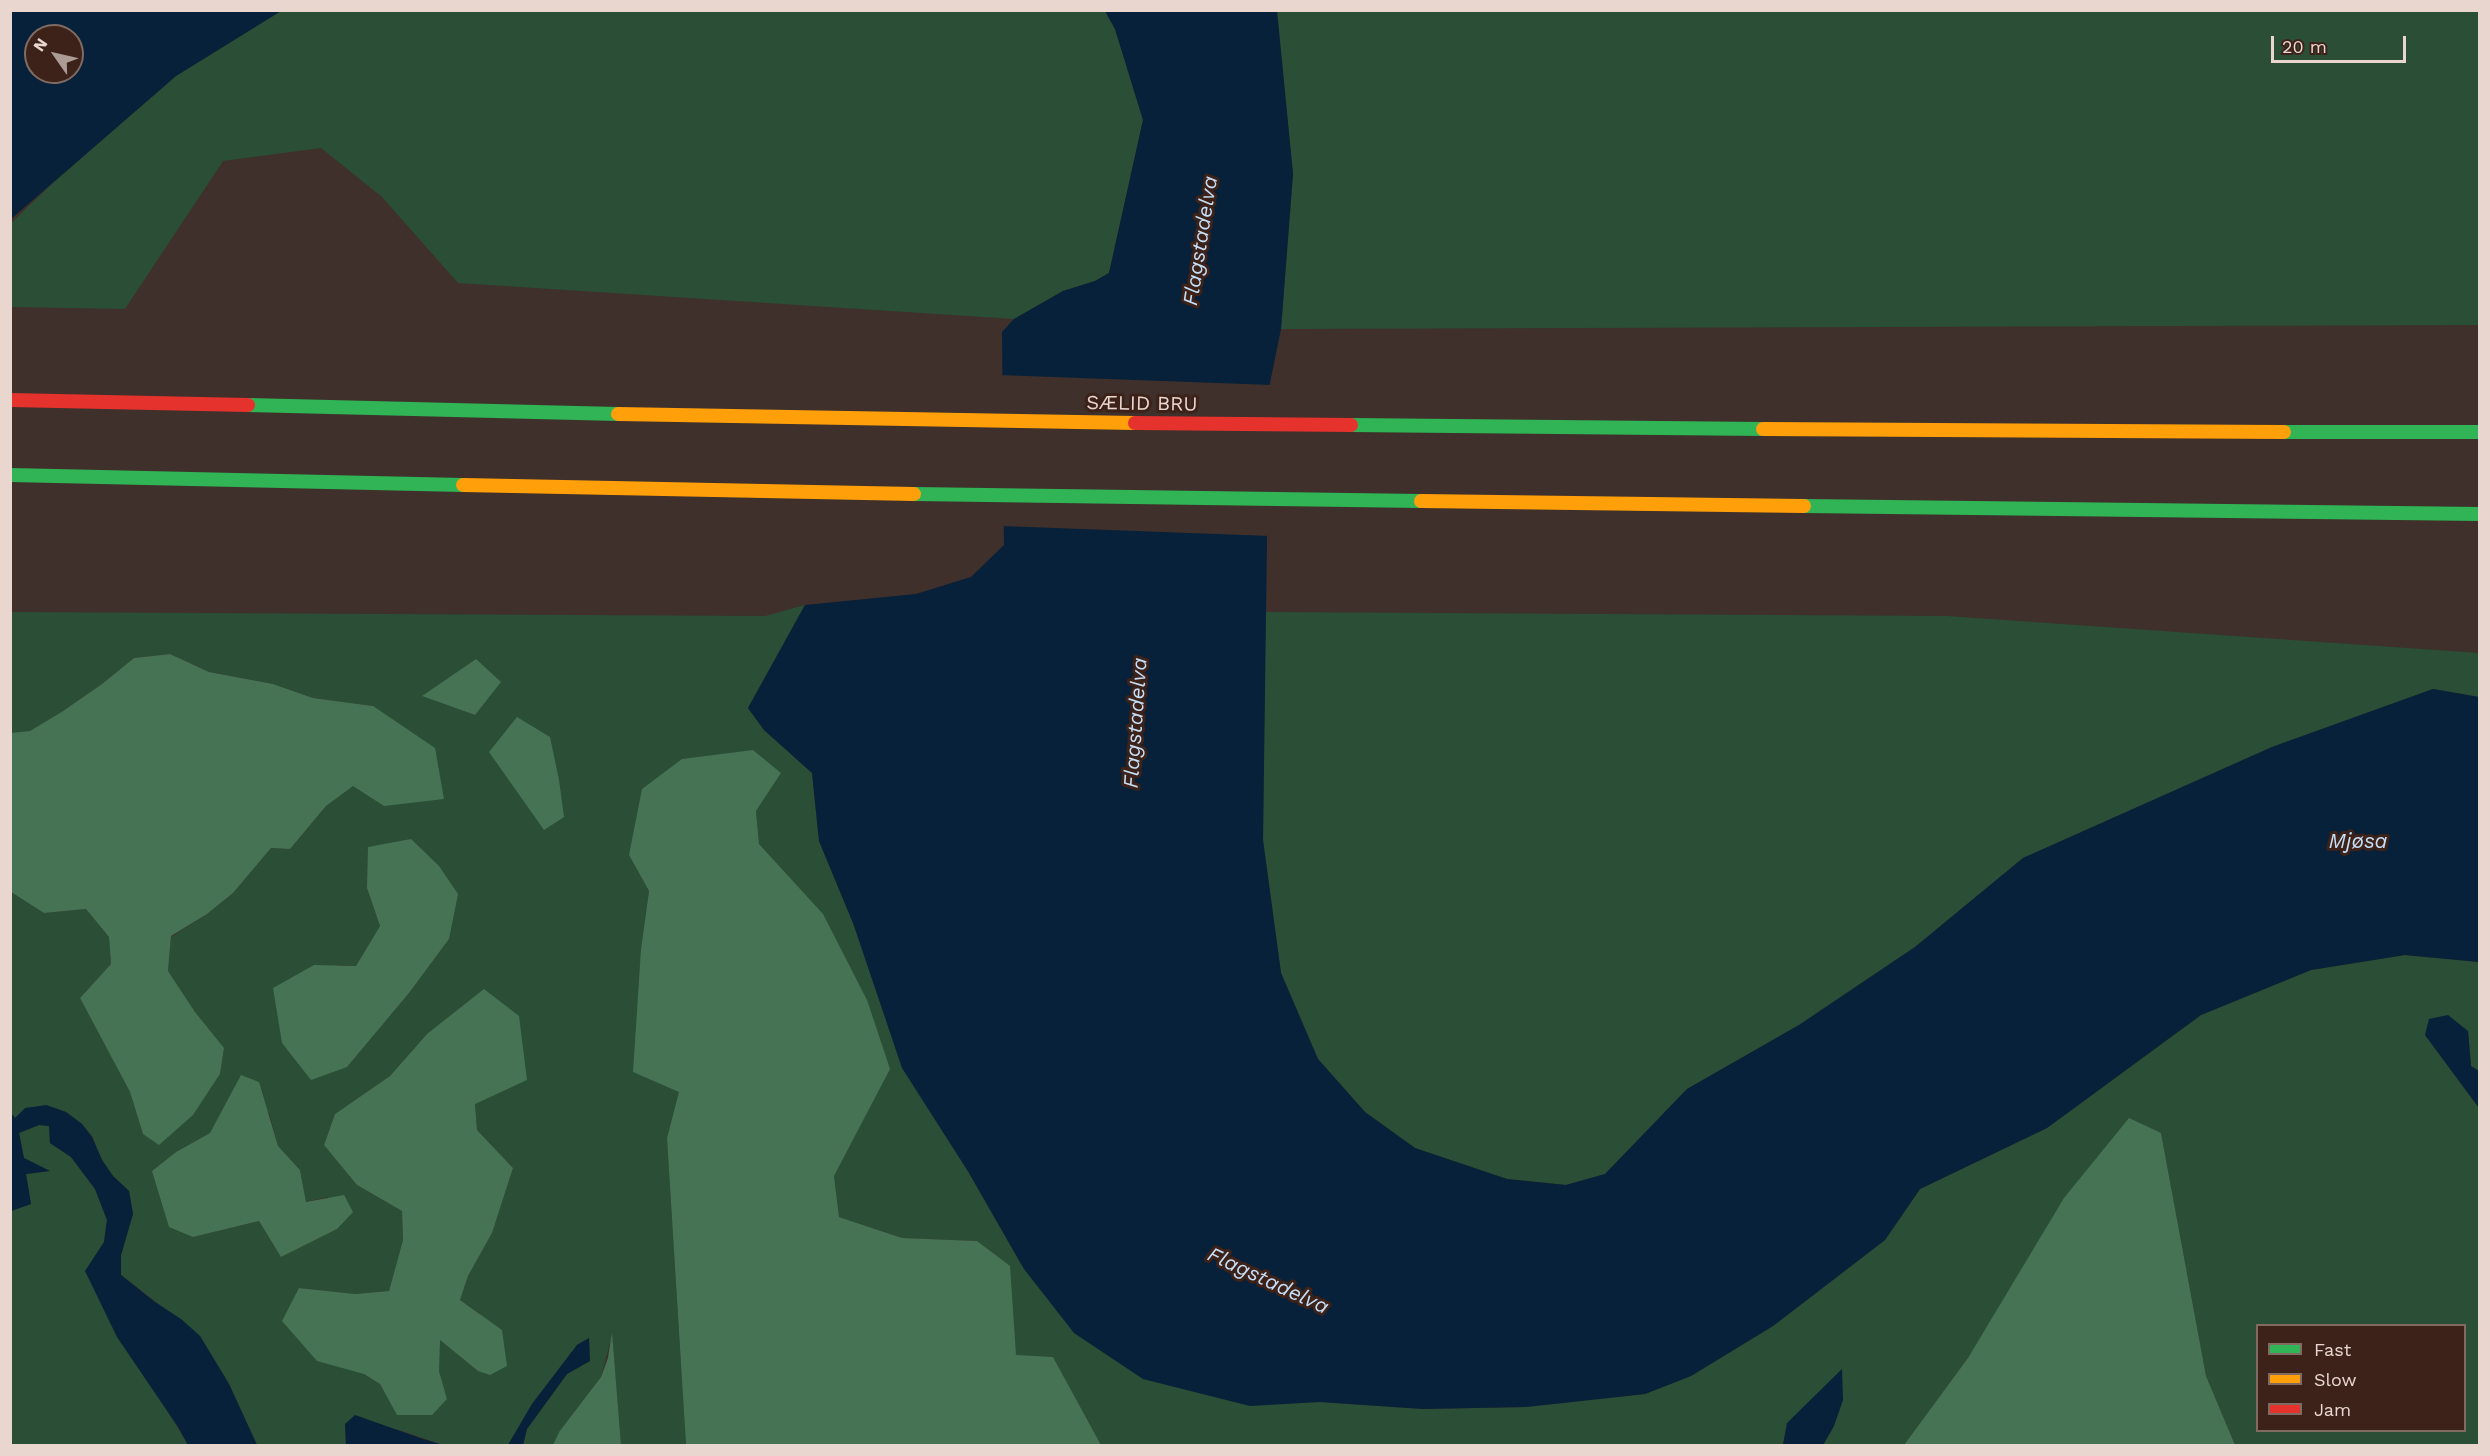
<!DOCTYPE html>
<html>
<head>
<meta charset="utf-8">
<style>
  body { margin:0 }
  #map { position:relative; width:2490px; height:1456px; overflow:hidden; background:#3f302b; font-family:"Work Sans",sans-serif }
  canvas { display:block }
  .frame { position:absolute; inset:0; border:12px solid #e8d6cf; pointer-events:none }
  .legend { position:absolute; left:2256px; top:1324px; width:210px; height:108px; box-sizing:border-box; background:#3c2219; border:2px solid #816a62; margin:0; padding:8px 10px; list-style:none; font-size:18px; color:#e8d6cf }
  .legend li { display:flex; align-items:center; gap:12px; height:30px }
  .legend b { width:30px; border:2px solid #816a62 }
  .north { position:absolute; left:24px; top:24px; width:60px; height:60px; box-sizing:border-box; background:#3c2219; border:2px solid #816a62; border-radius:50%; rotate:304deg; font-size:16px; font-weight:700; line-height:24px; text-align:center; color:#e8d6cf }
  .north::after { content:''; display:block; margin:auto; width:21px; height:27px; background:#ad9c96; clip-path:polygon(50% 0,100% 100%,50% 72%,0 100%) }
  .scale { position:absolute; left:2271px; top:36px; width:135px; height:27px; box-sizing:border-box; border:3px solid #e8d6cf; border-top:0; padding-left:8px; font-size:18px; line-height:21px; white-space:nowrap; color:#e8d6cf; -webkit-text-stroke:4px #3c2219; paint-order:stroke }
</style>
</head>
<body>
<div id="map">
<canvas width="2490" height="1456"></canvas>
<div class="frame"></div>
<ul class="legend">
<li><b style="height:8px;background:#30b455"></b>Fast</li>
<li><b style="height:8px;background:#ff9f0a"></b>Slow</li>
<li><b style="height:8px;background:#e5322d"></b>Jam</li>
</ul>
<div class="north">N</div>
<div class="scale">20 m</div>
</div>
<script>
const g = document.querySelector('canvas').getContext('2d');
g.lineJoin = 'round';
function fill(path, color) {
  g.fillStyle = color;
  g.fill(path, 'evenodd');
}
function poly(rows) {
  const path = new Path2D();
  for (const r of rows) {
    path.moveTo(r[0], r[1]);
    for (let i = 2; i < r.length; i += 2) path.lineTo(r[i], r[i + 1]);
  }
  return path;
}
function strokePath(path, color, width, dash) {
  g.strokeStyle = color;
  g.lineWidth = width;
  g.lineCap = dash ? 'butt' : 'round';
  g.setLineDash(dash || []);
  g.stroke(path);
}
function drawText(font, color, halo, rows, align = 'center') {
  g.font = font + ' "Work Sans",sans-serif';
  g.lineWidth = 6;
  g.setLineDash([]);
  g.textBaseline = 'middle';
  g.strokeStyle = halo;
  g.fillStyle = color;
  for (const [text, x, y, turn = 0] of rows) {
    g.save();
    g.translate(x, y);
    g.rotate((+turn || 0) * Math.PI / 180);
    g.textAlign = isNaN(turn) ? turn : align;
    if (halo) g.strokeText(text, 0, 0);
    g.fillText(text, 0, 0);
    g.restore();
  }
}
const green = poly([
  [281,11,1105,11,1115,29,1143,120,1109,273,1095,281,1063,291,1014,319,458,283,382,197,321,148,223,161,125,309,11,307,11,223,54,182,176,76],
  [1277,11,2479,11,2479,325,1281,329,1293,174],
  [805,605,748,708,764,730,812,773,819,841,853,923,969,1173,1024,1269,1320,1402,1423,1409,1526,1407,1645,1394,1691,1376,1773,1326,1885,1240,1920,1189,2047,1128,2201,1015,2311,970,2405,955,2479,962,2479,1071,2471,1067,2468,1031,2425,1035,2479,1108,2479,1445,2235,1445,2206,1376,2161,1133,1968,1358,1904,1445,1823,1445,1834,1426,1787,1423,1783,1445,1101,1445,1053,1357,1016,1356,977,1241,902,1238,839,1217,834,1176,889,1069,823,915,759,844,756,811,781,773,629,855,649,891,641,949,680,1092,667,1138,686,1445,621,1445,612,1335,601,1377,559,1432,553,1445,523,1445,527,1429,567,1374,590,1361,589,1338,577,1345,532,1404,508,1445,443,1445,399,1430,345,1424,346,1445,257,1445,229,1384,200,1336,121,1275,121,1255,133,1214,129,1191,113,1176,102,1160,92,1136,82,1124,66,1112,46,1105,15,1118,11,1113,11,892,44,913,86,909,109,937,111,964,80,998,130,1092,143,1134,193,1115,220,1074,224,1049,195,1012,168,971,171,937,207,914,233,893,271,848,290,849,326,806,353,785,384,806,373,706,313,698,273,684,209,672,170,654,134,658,102,684,63,711,30,731,11,733,11,612,765,616],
  [476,659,475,715,423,696],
  [367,888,449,939,409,993,347,1067,337,965,356,966,380,926],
  [427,1034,475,1104,477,1130,513,1168,492,1233,468,1276,460,1300,480,1314,478,1371,439,1339,439,1371,447,1399,397,1414,380,1384,364,1374,300,1288,355,1294,389,1291,403,1240,402,1211,357,1185,324,1145,335,1114,390,1076],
  [269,1113,278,1146,300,1170,306,1202,328,1197,337,1229,281,1257,259,1221,193,1237,152,1171,176,1152,210,1133],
  [2258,1326,2464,1326,2464,1430,2258,1430],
  [1265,612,1947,616,2479,653,2479,697,2433,689,2272,747,2023,858,1915,947,1799,1025,1687,1089,1605,1174,1566,1185,1507,1179,1415,1148,1365,1112,1318,1059,1281,973,1263,840],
  [39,1125,49,1126,50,1143,71,1157,95,1189,107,1220,104,1242,86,1271,188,1445,11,1446,11,1211,31,1204,26,1174,49,1171,24,1158,19,1133]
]);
const forest = poly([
  [170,654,209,672,273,684,313,698,373,706,435,748,444,799,384,806,353,786,326,806,290,849,271,848,233,893,207,914,171,936,168,971,195,1012,224,1048,220,1074,193,1115,159,1145,143,1134,130,1092,80,998,111,964,109,937,86,909,44,913,11,892,10,733,30,731,63,711,102,684,134,658],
  [476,659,501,682,475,715,422,696],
  [517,717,550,737,559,780,564,817,544,830,489,752],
  [753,750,781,773,756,811,759,844,823,914,867,1000,890,1069,834,1176,839,1217,902,1238,977,1241,1010,1266,1016,1355,1053,1357,1101,1445,686,1445,667,1138,679,1092,633,1072,641,949,649,891,629,855,642,789,682,759],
  [411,839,439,866,458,894,449,939,409,993,347,1067,311,1080,282,1043,273,988,314,965,356,966,380,926,367,888,368,847],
  [484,989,519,1016,527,1080,475,1104,477,1130,513,1168,492,1233,468,1276,460,1300,502,1330,507,1366,490,1375,478,1371,440,1340,439,1371,447,1399,432,1415,397,1415,380,1384,364,1374,317,1361,282,1321,299,1288,355,1294,389,1291,403,1240,402,1211,357,1185,324,1145,335,1114,390,1076,427,1034],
  [241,1075,259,1082,278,1146,300,1170,306,1202,344,1195,353,1212,337,1229,281,1257,259,1221,193,1237,169,1227,152,1171,176,1152,210,1133],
  [2129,1118,2161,1133,2206,1376,2235,1445,1904,1445,1968,1358,2064,1198],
  [612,1332,621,1445,553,1445,559,1432,601,1377,608,1358]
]);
const water = poly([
  [11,10,281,10,281,11,176,76,11,219],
  [36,36,72,36,72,72,36,72],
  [1105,11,1277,11,1293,174,1281,329,1269,388,1263,840,1281,973,1318,1059,1365,1112,1415,1148,1507,1179,1566,1185,1605,1174,1687,1089,1799,1025,1915,947,2023,858,2272,747,2433,689,2479,697,2479,962,2405,955,2311,970,2201,1015,2047,1128,1920,1189,1885,1240,1773,1326,1691,1376,1645,1394,1526,1407,1423,1409,1320,1402,1250,1406,1143,1379,1074,1333,1024,1269,969,1173,902,1068,853,923,819,841,812,773,764,730,748,708,805,605,916,594,971,577,1004,545,1002,332,1014,319,1063,291,1095,281,1109,273,1143,120,1115,29],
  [2448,1015,2468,1031,2471,1066,2479,1071,2479,1108,2425,1035,2429,1019],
  [46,1105,66,1112,82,1124,92,1137,102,1160,113,1176,129,1191,133,1214,121,1255,121,1275,155,1302,181,1319,200,1336,229,1384,257,1445,188,1445,178,1427,117,1337,85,1271,104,1242,107,1220,95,1189,71,1157,50,1143,49,1126,39,1125,19,1133,24,1158,50,1171,26,1174,31,1204,11,1211,11,1113,15,1118,25,1108],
  [589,1338,590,1361,567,1374,527,1429,523,1445,508,1445,532,1404,577,1345],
  [1842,1369,1843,1400,1834,1426,1823,1445,1783,1445,1787,1423],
  [355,1415,420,1438,443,1445,346,1445,345,1424]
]);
const pier = poly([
  [999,375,1272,385,1270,536,1001,526]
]);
const fast = poly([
  [248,405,618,414],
  [1351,425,1763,429],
  [2284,432,2480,432],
  [10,475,463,485],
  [914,494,1421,501],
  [1804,506,2480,514]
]);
const slow = poly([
  [618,414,1135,423],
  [1763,429,2284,432],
  [463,485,914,494],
  [1421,501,1804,506]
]);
const jam = poly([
  [10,400,248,405],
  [1135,423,1351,425]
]);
const streetNames = [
  ["SÆLID BRU",1142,404,1]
];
const waterNames = [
  ["Flagstadelva",1201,241,-81],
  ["Flagstadelva",1136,723,-86],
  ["Mjøsa",2358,842],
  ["Flagstadelva",1268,1281,25]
];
fill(green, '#2a4e36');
fill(forest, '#477355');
fill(water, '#062139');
fill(pier, '#3f302b');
strokePath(fast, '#30b455', 14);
strokePath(slow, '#ff9f0a', 14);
strokePath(jam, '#e5322d', 14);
drawText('20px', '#e8d6cf', '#3c2219', streetNames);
drawText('italic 21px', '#c6dff8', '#3c2219', waterNames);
</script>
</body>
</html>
